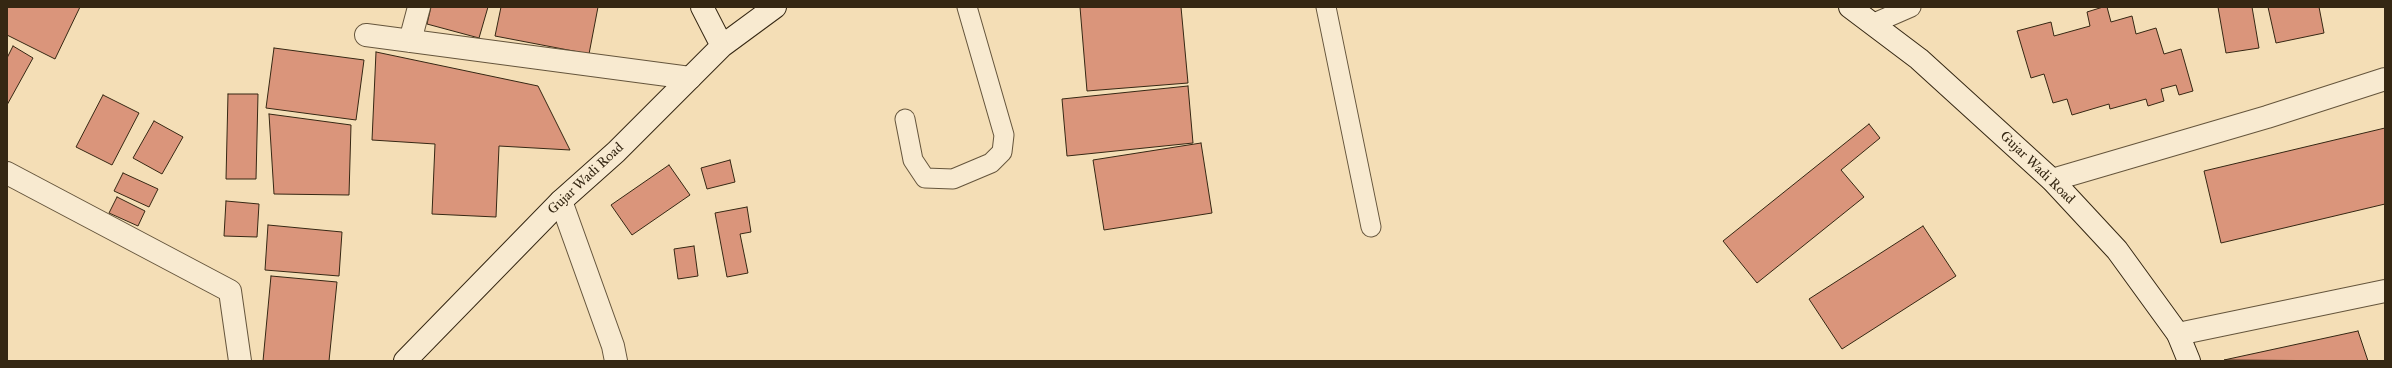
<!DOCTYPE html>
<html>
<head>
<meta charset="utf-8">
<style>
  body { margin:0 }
  #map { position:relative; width:2392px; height:368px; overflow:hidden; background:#f4deb6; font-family:"IM FELL Great Primer",serif }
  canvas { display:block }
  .frame { position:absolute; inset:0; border:8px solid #352713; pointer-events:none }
</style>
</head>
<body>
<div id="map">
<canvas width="2392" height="368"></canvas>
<div class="frame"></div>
</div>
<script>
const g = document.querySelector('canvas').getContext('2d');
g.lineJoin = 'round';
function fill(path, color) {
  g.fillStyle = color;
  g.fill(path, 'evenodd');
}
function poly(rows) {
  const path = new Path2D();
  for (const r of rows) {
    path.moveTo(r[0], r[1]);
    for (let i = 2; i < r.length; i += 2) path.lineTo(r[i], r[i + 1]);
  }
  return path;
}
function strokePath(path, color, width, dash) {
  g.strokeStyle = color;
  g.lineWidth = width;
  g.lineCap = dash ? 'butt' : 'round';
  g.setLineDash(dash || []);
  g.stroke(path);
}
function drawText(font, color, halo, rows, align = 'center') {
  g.font = font + ' "IM FELL Great Primer",serif';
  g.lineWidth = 3.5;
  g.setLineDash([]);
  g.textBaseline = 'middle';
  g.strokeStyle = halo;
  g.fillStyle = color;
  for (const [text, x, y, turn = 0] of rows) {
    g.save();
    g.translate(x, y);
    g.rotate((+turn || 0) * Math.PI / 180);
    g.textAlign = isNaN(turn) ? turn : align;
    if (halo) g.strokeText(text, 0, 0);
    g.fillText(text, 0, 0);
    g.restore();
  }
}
const building = poly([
  [7,7,80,7,55,59,7,35,7,7],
  [431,7,488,7,479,38,427,24,431,7],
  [501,7,598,7,589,54,495,36,501,7],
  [1080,7,1181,7,1188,83,1087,91,1080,7],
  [2103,7,2107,7,2111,22,2132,16,2136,34,2156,28,2164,54,2181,49,2193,91,2179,95,2176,85,2161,89,2164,101,2148,106,2146,99,2110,109,2109,104,2072,115,2067,99,2053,103,2044,74,2031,78,2017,31,2051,22,2054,36,2090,26,2087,12,2103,7],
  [2218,7,2252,7,2259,48,2226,53,2218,7],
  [2268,7,2319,7,2324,33,2276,43,2268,7],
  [13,46,33,58,7,105,7,58,13,46],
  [274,48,364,60,356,120,266,108,274,48],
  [376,52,538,86,570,150,499,146,496,217,432,214,435,144,372,140,376,52],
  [1188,86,1193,143,1067,156,1062,99,1188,86],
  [228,94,258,94,256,179,226,179,228,94],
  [103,95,139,113,112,165,76,147,103,95],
  [269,114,351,125,349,195,274,194,269,114],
  [154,121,183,137,162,174,133,158,154,121],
  [1869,124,1880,138,1841,170,1864,197,1757,283,1723,241,1869,124],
  [2385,128,2385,204,2221,243,2204,171,2385,128],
  [1201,143,1212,213,1104,230,1093,160,1201,143],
  [730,160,735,182,707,189,701,168,730,160],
  [669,165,690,195,632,235,611,205,669,165],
  [123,173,158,189,149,207,114,191,123,173],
  [117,197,145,211,138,226,109,213,117,197],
  [226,201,259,204,257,237,224,236,226,201],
  [747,207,751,232,740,234,748,273,727,277,715,213,747,207],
  [268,225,342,232,339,276,265,270,268,225],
  [1923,226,1956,276,1842,349,1809,299,1923,226],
  [694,246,698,276,678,279,674,249,694,246],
  [271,276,337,282,329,361,263,361,271,276],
  [2358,331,2368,361,2224,360,2358,331]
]);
const lane = poly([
  [1326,7,1371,227],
  [1872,24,1911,7],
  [905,119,913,160,925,178,953,179,991,163,1002,152,1004,135,967,7]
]);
const street = poly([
  [366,35,690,78],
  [410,41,419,7],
  [7,173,230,291,240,361],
  [2052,180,2267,117,2385,79],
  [561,201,613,346,616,361],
  [2178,334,2385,291]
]);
const secondary = poly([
  [702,7,722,46],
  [1850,7,1919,59,2052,180,2117,250,2178,334,2189,361],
  [405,361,561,201,616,152,722,46,775,7]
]);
const streetNames = [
  ["Gujar Wadi Road",2037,168,44],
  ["Gujar Wadi Road",586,179,-43]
];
fill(building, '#da957b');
strokePath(building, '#352713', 1);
strokePath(lane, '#65553c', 21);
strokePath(street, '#65553c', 24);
strokePath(secondary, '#352713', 24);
strokePath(lane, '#f8ead0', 19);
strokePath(street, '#f8ead0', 22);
strokePath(secondary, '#f8ead0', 22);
drawText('14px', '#352713', '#f8ead0', streetNames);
</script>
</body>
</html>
